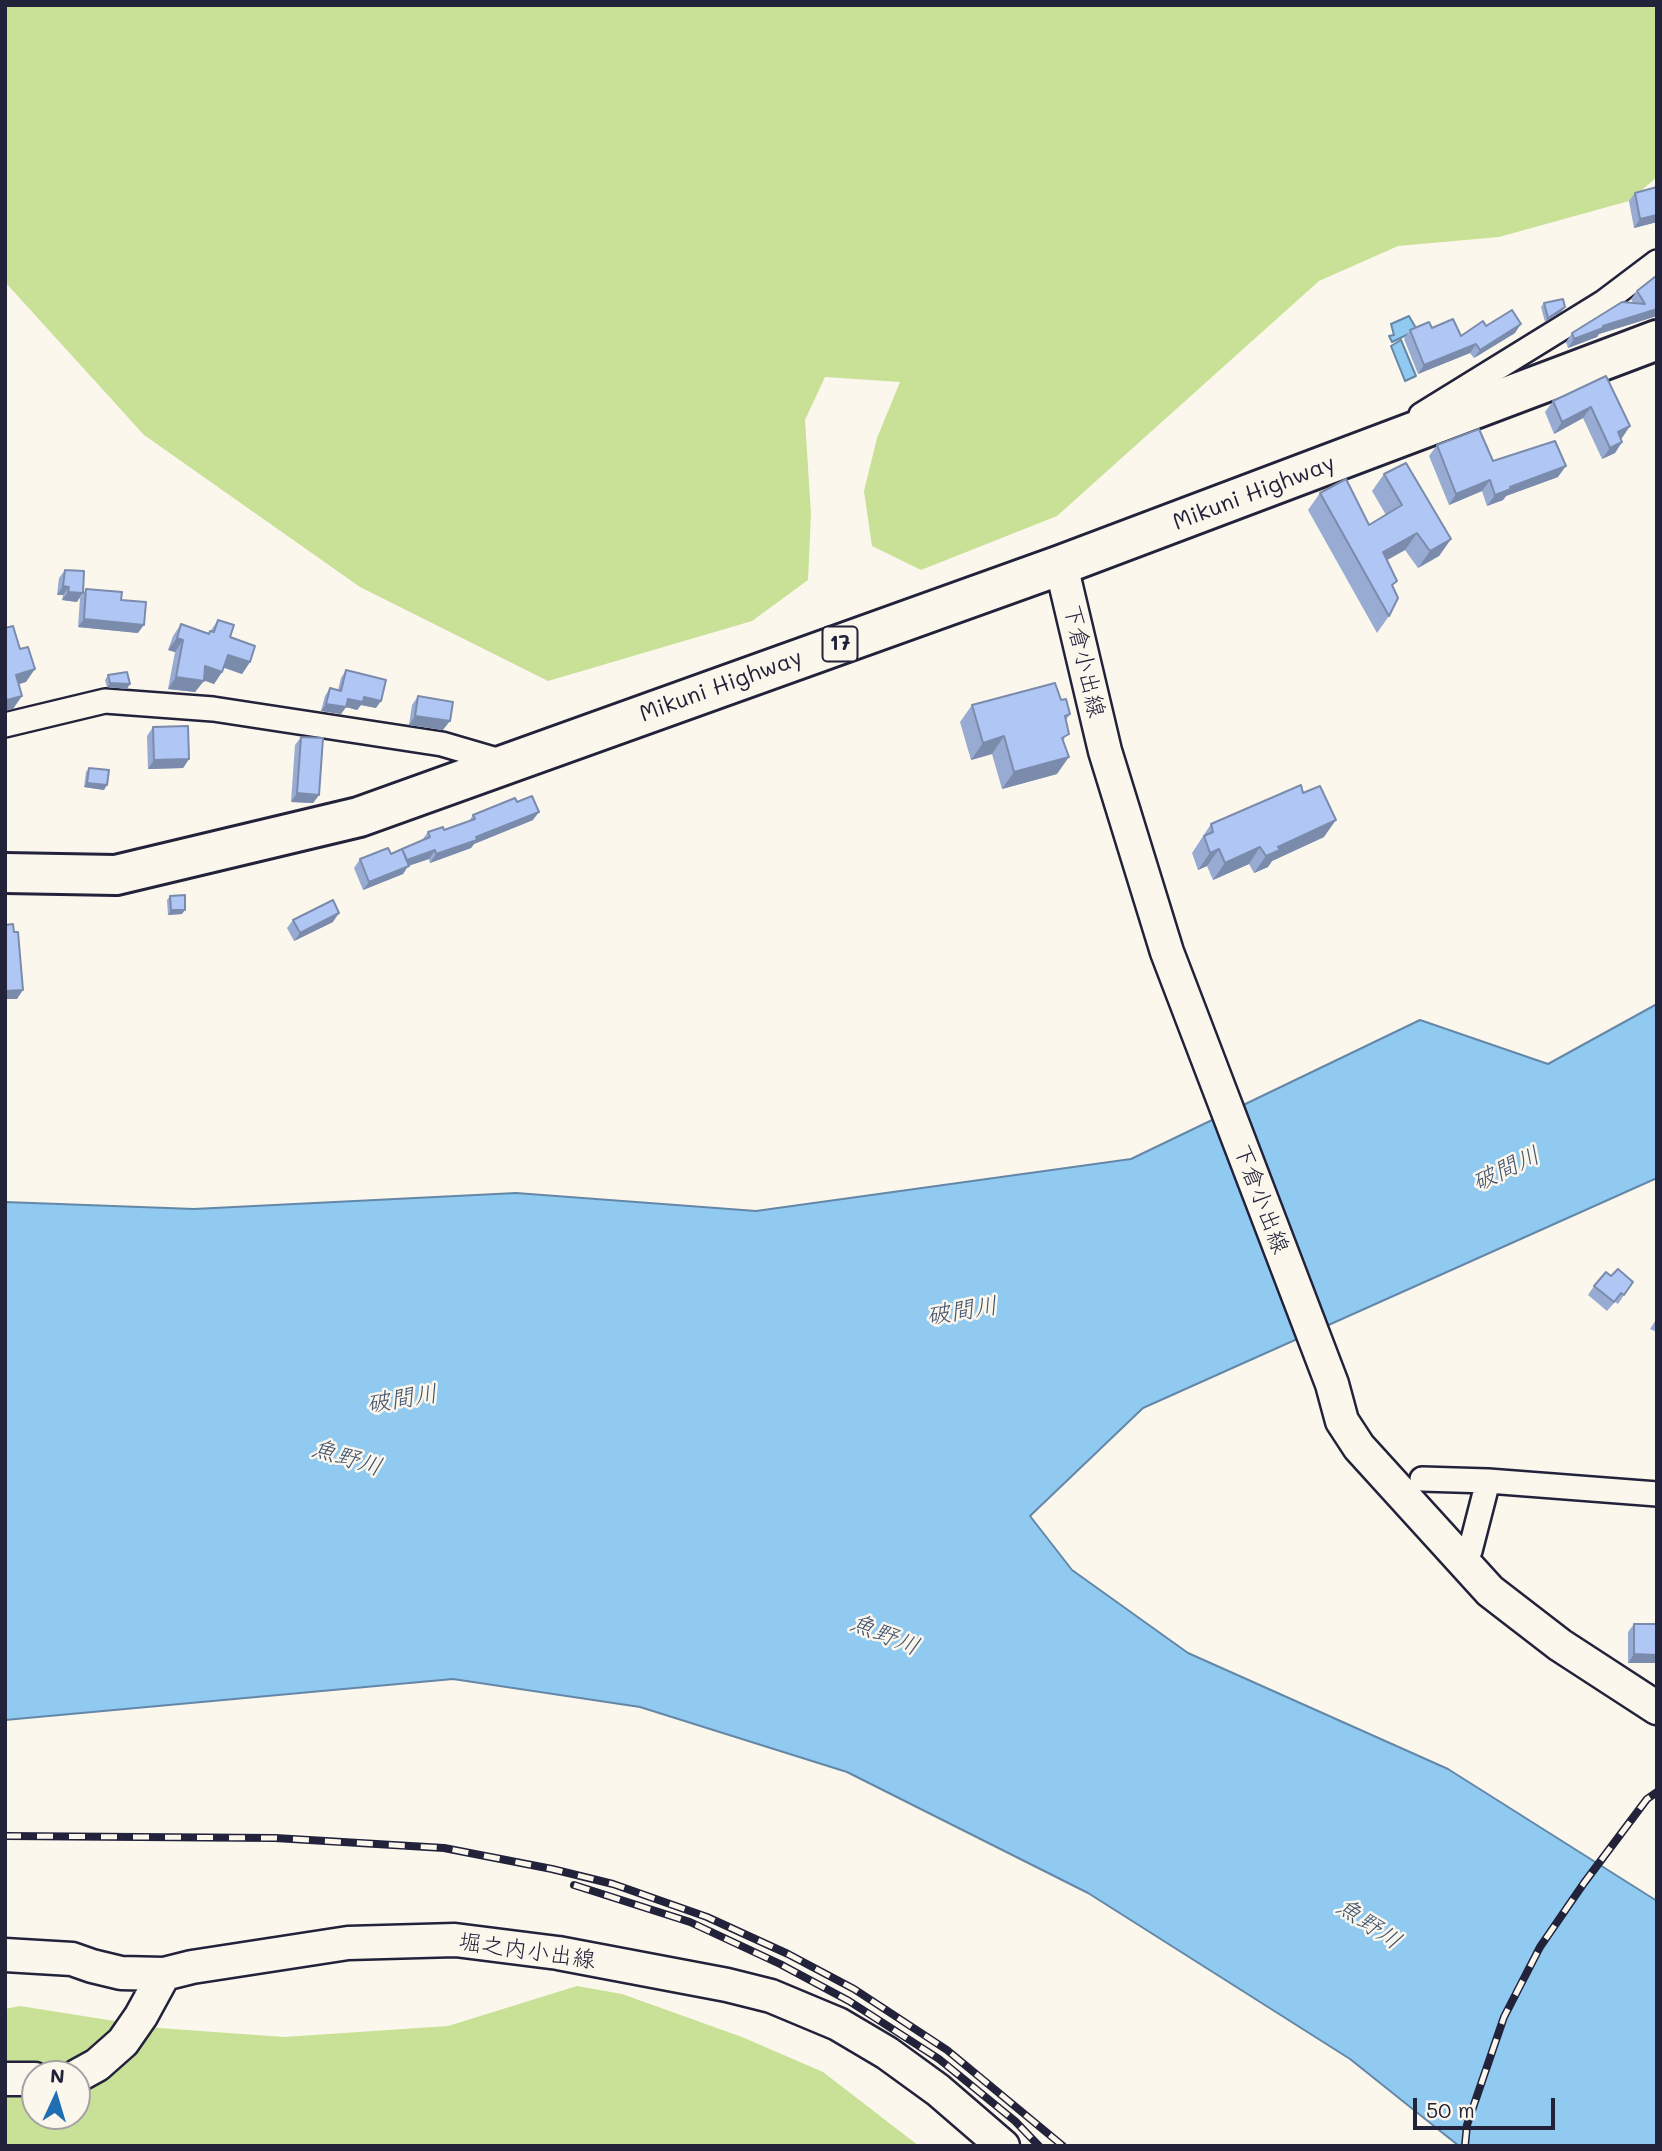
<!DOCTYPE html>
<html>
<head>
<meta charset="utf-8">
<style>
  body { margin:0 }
  #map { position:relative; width:1662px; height:2151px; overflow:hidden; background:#fbf7ec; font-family:Mali,sans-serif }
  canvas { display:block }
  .frame { position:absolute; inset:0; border:7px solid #22223b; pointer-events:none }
  .north { position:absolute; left:21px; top:2060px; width:70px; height:70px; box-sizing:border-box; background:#fbf7ec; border:2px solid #a4a2a5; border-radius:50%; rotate:4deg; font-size:19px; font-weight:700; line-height:28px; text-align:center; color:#22223b }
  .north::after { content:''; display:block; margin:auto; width:24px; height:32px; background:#1f6fb2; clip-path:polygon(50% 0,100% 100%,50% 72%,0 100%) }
  .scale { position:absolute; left:1413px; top:2098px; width:142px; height:32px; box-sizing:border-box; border:4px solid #22223b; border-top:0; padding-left:9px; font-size:21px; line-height:24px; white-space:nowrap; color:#22223b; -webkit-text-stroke:5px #fbf7ec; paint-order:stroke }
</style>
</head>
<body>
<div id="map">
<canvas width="1662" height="2151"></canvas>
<div class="frame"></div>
<div class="north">N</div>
<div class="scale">50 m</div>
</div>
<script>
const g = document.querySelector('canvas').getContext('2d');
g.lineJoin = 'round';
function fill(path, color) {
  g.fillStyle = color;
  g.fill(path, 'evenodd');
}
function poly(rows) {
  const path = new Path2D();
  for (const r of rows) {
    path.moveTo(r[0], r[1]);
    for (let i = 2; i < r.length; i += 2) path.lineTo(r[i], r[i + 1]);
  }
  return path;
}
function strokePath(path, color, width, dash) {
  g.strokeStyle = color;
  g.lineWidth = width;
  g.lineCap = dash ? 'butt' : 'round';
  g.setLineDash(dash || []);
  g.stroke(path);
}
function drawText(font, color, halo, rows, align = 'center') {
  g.font = font + ' Mali,"Klee One",sans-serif';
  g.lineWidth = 5;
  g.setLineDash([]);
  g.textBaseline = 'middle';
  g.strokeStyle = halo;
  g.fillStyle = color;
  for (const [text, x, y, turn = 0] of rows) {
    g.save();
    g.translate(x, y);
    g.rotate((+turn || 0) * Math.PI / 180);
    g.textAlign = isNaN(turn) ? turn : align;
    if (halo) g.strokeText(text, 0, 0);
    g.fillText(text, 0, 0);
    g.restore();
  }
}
const green = poly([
  [5,5,1657,5,1657,177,1629,201,1499,237,1398,246,1319,281,1057,516,921,570,872,546,864,491,877,438,900,382,825,377,805,420,811,514,808,580,752,621,548,681,360,587,144,435,5,282],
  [577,1986,622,1994,742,2037,823,2072,919,2146,5,2146,5,2009,20,2006,159,2028,284,2037,448,2026],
  [35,2074,77,2074,77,2116,35,2116]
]);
const water = poly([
  [1409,316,1417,330,1392,342,1389,336,1394,335,1391,324,1409,316],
  [1401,340,1416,376,1405,381,1391,346,1401,340],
  [1657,1004,1657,1178,1143,1408,1030,1516,1072,1570,1188,1653,1448,1769,1657,1901,1657,2146,1459,2146,1350,2059,1088,1893,847,1772,640,1707,453,1679,5,1720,5,1202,194,1209,516,1193,756,1211,1131,1159,1420,1020,1548,1064,1657,1004]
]);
const minor = poly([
  [1421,415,1604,302,1657,262],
  [5,725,105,701,213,709,442,744,507,763],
  [1422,1479,1488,1481,1657,1494],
  [1461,1559,1470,1551,1488,1481]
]);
const secondary = poly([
  [1061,565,1105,751,1167,952,1332,1384,1342,1421,1359,1447,1490,1591,1560,1645,1657,1708],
  [5,1955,72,1959,92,1966,121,1973,164,1974,192,1967,348,1943,455,1940,558,1953,727,1985,771,1996,838,2024,887,2053,938,2090,1003,2146],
  [77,2076,97,2065,123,2042,141,2016,164,1974],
  [5,2079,35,2079]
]);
const trunk = poly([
  [5,873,116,875,359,817,1061,565,1657,340]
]);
const rail = poly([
  [5,1836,275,1838,444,1848,552,1869,613,1884,707,1917,788,1954,854,1989,947,2050,1063,2146],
  [574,1885,690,1922,780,1964,849,2001,939,2059,1015,2121,1039,2146],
  [1465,2146,1467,2125,1504,2017,1540,1947,1584,1883,1647,1799,1657,1792]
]);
const wall = poly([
  [1635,193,1657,222,1634,228,1629,201],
  [1656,276,1657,316,1599,334,1597,337,1568,348,1566,342,1572,333,1633,303,1631,299,1637,291],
  [1544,303,1562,311,1545,322,1541,307],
  [1486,326,1515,333,1474,358,1470,353,1418,374,1404,339,1410,330,1432,328,1461,336],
  [1606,376,1630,426,1621,438,1622,442,1615,453,1602,459,1583,418,1554,434,1545,412,1553,401],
  [1437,445,1493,461,1558,477,1506,496,1503,500,1487,506,1482,491,1449,505,1429,456],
  [1384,474,1451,539,1439,556,1418,568,1405,550,1387,560,1393,588,1389,616,1377,633,1308,510,1320,493,1369,525,1386,515,1372,491],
  [65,570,77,602,62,600,63,595,57,595,59,578],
  [86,589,138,633,78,627,80,598],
  [218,620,250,662,242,674,224,668,222,672,214,684,204,680,195,692,168,689,175,652,168,650,173,636,181,624,209,633],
  [346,670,376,708,361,705,357,710,346,707,341,714,321,711,325,696,330,688,338,690,341,678],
  [108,675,127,689,107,687,105,680],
  [418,696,443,730,409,725,412,705],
  [1061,700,1070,714,1066,720,1064,742,1057,774,1002,789,992,754,971,760,960,722,972,705],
  [153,727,189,759,183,768,148,769,147,736],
  [301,737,319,795,313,803,291,802,295,745],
  [89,768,104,790,84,787,86,772],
  [1303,793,1324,837,1272,861,1268,867,1254,873,1249,864,1213,880,1207,866,1198,870,1192,853,1211,824],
  [517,802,533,820,474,844,471,848,430,863,429,859,408,866,403,874,363,890,354,868,360,859,391,854,422,840,428,832,444,830,469,821,473,815],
  [170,896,182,914,168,915,167,900],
  [293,920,333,922,294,941,287,928],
  [1611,1276,1633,1282,1618,1304,1615,1302,1607,1311,1588,1295,1594,1286],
  [1657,1318,1657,1332,1650,1329],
  [1634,1624,1657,1624,1657,1663,1628,1663,1628,1632]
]);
const shadedWall = poly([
  [1657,215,1657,222,1634,228,1640,219],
  [1657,305,1657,316,1599,334,1597,337,1568,348,1574,339,1603,326],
  [1565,307,1562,311,1545,322,1548,318],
  [1521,324,1515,333,1474,358,1480,350],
  [1476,344,1470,353,1418,374,1424,365],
  [1591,407,1583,418,1554,434,1562,422],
  [1630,426,1622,438,1610,443,1618,432],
  [1622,442,1615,453,1602,459,1610,448],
  [1566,466,1558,477,1506,496,1503,500,1487,506,1495,495,1510,487],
  [1490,480,1482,491,1449,505,1456,494],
  [1417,533,1405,550,1371,569,1383,552],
  [1451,539,1439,556,1418,568,1430,551],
  [63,586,69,587,63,595,57,595],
  [68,592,83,593,77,602,62,600],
  [84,619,144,625,138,633,78,627],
  [177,638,183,640,175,652,168,650],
  [228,655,250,662,242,674,220,666],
  [205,666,222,672,214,684,197,678],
  [35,669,26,682,7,688,16,675],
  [176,677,204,681,195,692,168,689],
  [110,683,130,684,127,689,107,687],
  [22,696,13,709,5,711,5,702,7,700],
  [364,697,381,701,376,708,361,705,357,710,346,707,341,714,321,711,326,704],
  [415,716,450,721,443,730,409,725],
  [1004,736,992,754,971,760,983,743],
  [1069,757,1057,774,1002,789,1014,772],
  [189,759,183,768,148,769,154,760],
  [87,783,107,785,104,790,84,787],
  [297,793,319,795,313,803,291,802],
  [539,812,533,820,474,844,471,848,430,863,436,854],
  [1336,820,1324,837,1272,861,1268,867,1254,873,1266,856,1278,847],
  [1260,847,1249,864,1213,880,1225,863],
  [1219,849,1207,866,1198,870,1210,853],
  [435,850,429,859,408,866,403,874,363,890,369,882,407,860],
  [171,910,185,910,182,914,168,915],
  [339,913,333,922,294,941,300,933],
  [23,990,17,999,5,999,5,991],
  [1634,1654,1657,1655,1657,1663,1628,1663]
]);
const building = poly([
  [1657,187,1657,215,1640,219,1635,193,1657,187],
  [1656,276,1657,309,1603,326,1603,328,1574,339,1572,333,1622,302,1645,304,1637,291,1656,276],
  [1563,299,1565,307,1548,318,1544,303,1563,299],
  [1512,310,1521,324,1480,350,1476,344,1424,365,1410,330,1429,322,1432,328,1453,319,1461,336,1483,321,1486,326,1512,310],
  [1606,376,1630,426,1618,432,1622,442,1610,448,1591,407,1562,422,1553,401,1606,376],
  [1479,429,1493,461,1555,441,1566,466,1510,487,1511,489,1495,495,1490,480,1456,494,1437,445,1479,429],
  [1406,463,1451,539,1430,551,1417,533,1383,552,1397,581,1392,585,1398,598,1389,616,1320,493,1346,479,1369,525,1402,505,1384,474,1406,463],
  [65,570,84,571,83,593,68,592,69,587,63,586,65,570],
  [86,589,122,592,121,600,146,602,144,625,84,619,86,589],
  [218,620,234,625,230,637,255,646,250,662,228,655,222,672,205,666,204,681,176,677,183,640,177,638,181,624,209,634,210,631,214,632,218,620],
  [13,626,20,649,28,647,35,669,16,675,22,696,7,700,5,695,5,628,13,626],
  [346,670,386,680,381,701,364,697,363,702,348,699,346,707,326,704,330,688,341,691,346,670],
  [127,672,130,684,110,683,108,675,127,672],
  [1055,683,1061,700,1066,699,1070,714,1065,716,1069,734,1062,738,1069,757,1014,772,1004,736,983,743,972,705,1055,683],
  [418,696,453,702,450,721,415,716,418,696],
  [188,726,189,759,154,760,153,727,188,726],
  [301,737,323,738,319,795,297,793,301,737],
  [89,768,109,770,107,785,87,783,89,768],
  [1301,785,1303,793,1320,786,1336,820,1278,847,1280,850,1266,856,1260,847,1225,863,1219,849,1210,853,1204,836,1213,832,1211,824,1301,785],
  [532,796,539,812,476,837,477,840,436,854,435,850,407,860,402,849,430,837,428,832,443,827,444,830,475,819,473,815,515,798,517,802,532,796],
  [388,848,391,854,402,849,409,866,369,882,360,859,388,848],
  [185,895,185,910,171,910,170,896,185,895],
  [333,900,339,913,300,933,293,920,333,900],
  [13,924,14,932,18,932,23,990,5,991,5,925,13,924],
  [1618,1269,1633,1282,1624,1295,1621,1293,1614,1302,1594,1286,1606,1272,1611,1276,1618,1269],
  [1634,1624,1657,1624,1657,1655,1634,1654,1634,1624]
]);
const shields = [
  [840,644,35]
];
const shieldNames = [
  ["17",840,644]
];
const streetNames = [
  ["Mikuni Highway",1254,493,-21],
  ["下倉小出線",1084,661,77],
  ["Mikuni Highway",721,686,-20],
  ["下倉小出線",1261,1199,69],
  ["堀之内小出線",527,1951,8]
];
const waterNames = [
  ["破間川",1506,1169,-25],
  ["破間川",962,1311,-9],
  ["破間川",402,1399,-9],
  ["魚野川",347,1458,17],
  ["魚野川",885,1635,22],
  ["魚野川",1369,1924,34]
];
fill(green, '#c8e197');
fill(water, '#90caf0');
strokePath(water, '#6487a8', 2);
strokePath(minor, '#22223b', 28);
strokePath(secondary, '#22223b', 37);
strokePath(trunk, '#22223b', 44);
strokePath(minor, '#fbf7ec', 23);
strokePath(secondary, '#fbf7ec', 32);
strokePath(trunk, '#fbf7ec', 38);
strokePath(rail, '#22223b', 8);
strokePath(rail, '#fbf7ec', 5, [16]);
fill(wall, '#97abd3');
fill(shadedWall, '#7b8bac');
fill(building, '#b0c7f5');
strokePath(building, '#7b8bac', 2);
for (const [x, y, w] of shields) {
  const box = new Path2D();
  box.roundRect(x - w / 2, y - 17.5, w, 35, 5);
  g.fillStyle = '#fbf7ec';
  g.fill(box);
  strokePath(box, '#22223b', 2);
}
drawText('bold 21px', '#22223b', null, shieldNames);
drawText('23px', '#22223b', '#fbf7ec', streetNames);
drawText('italic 24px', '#435471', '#fbf7ec', waterNames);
</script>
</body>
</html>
